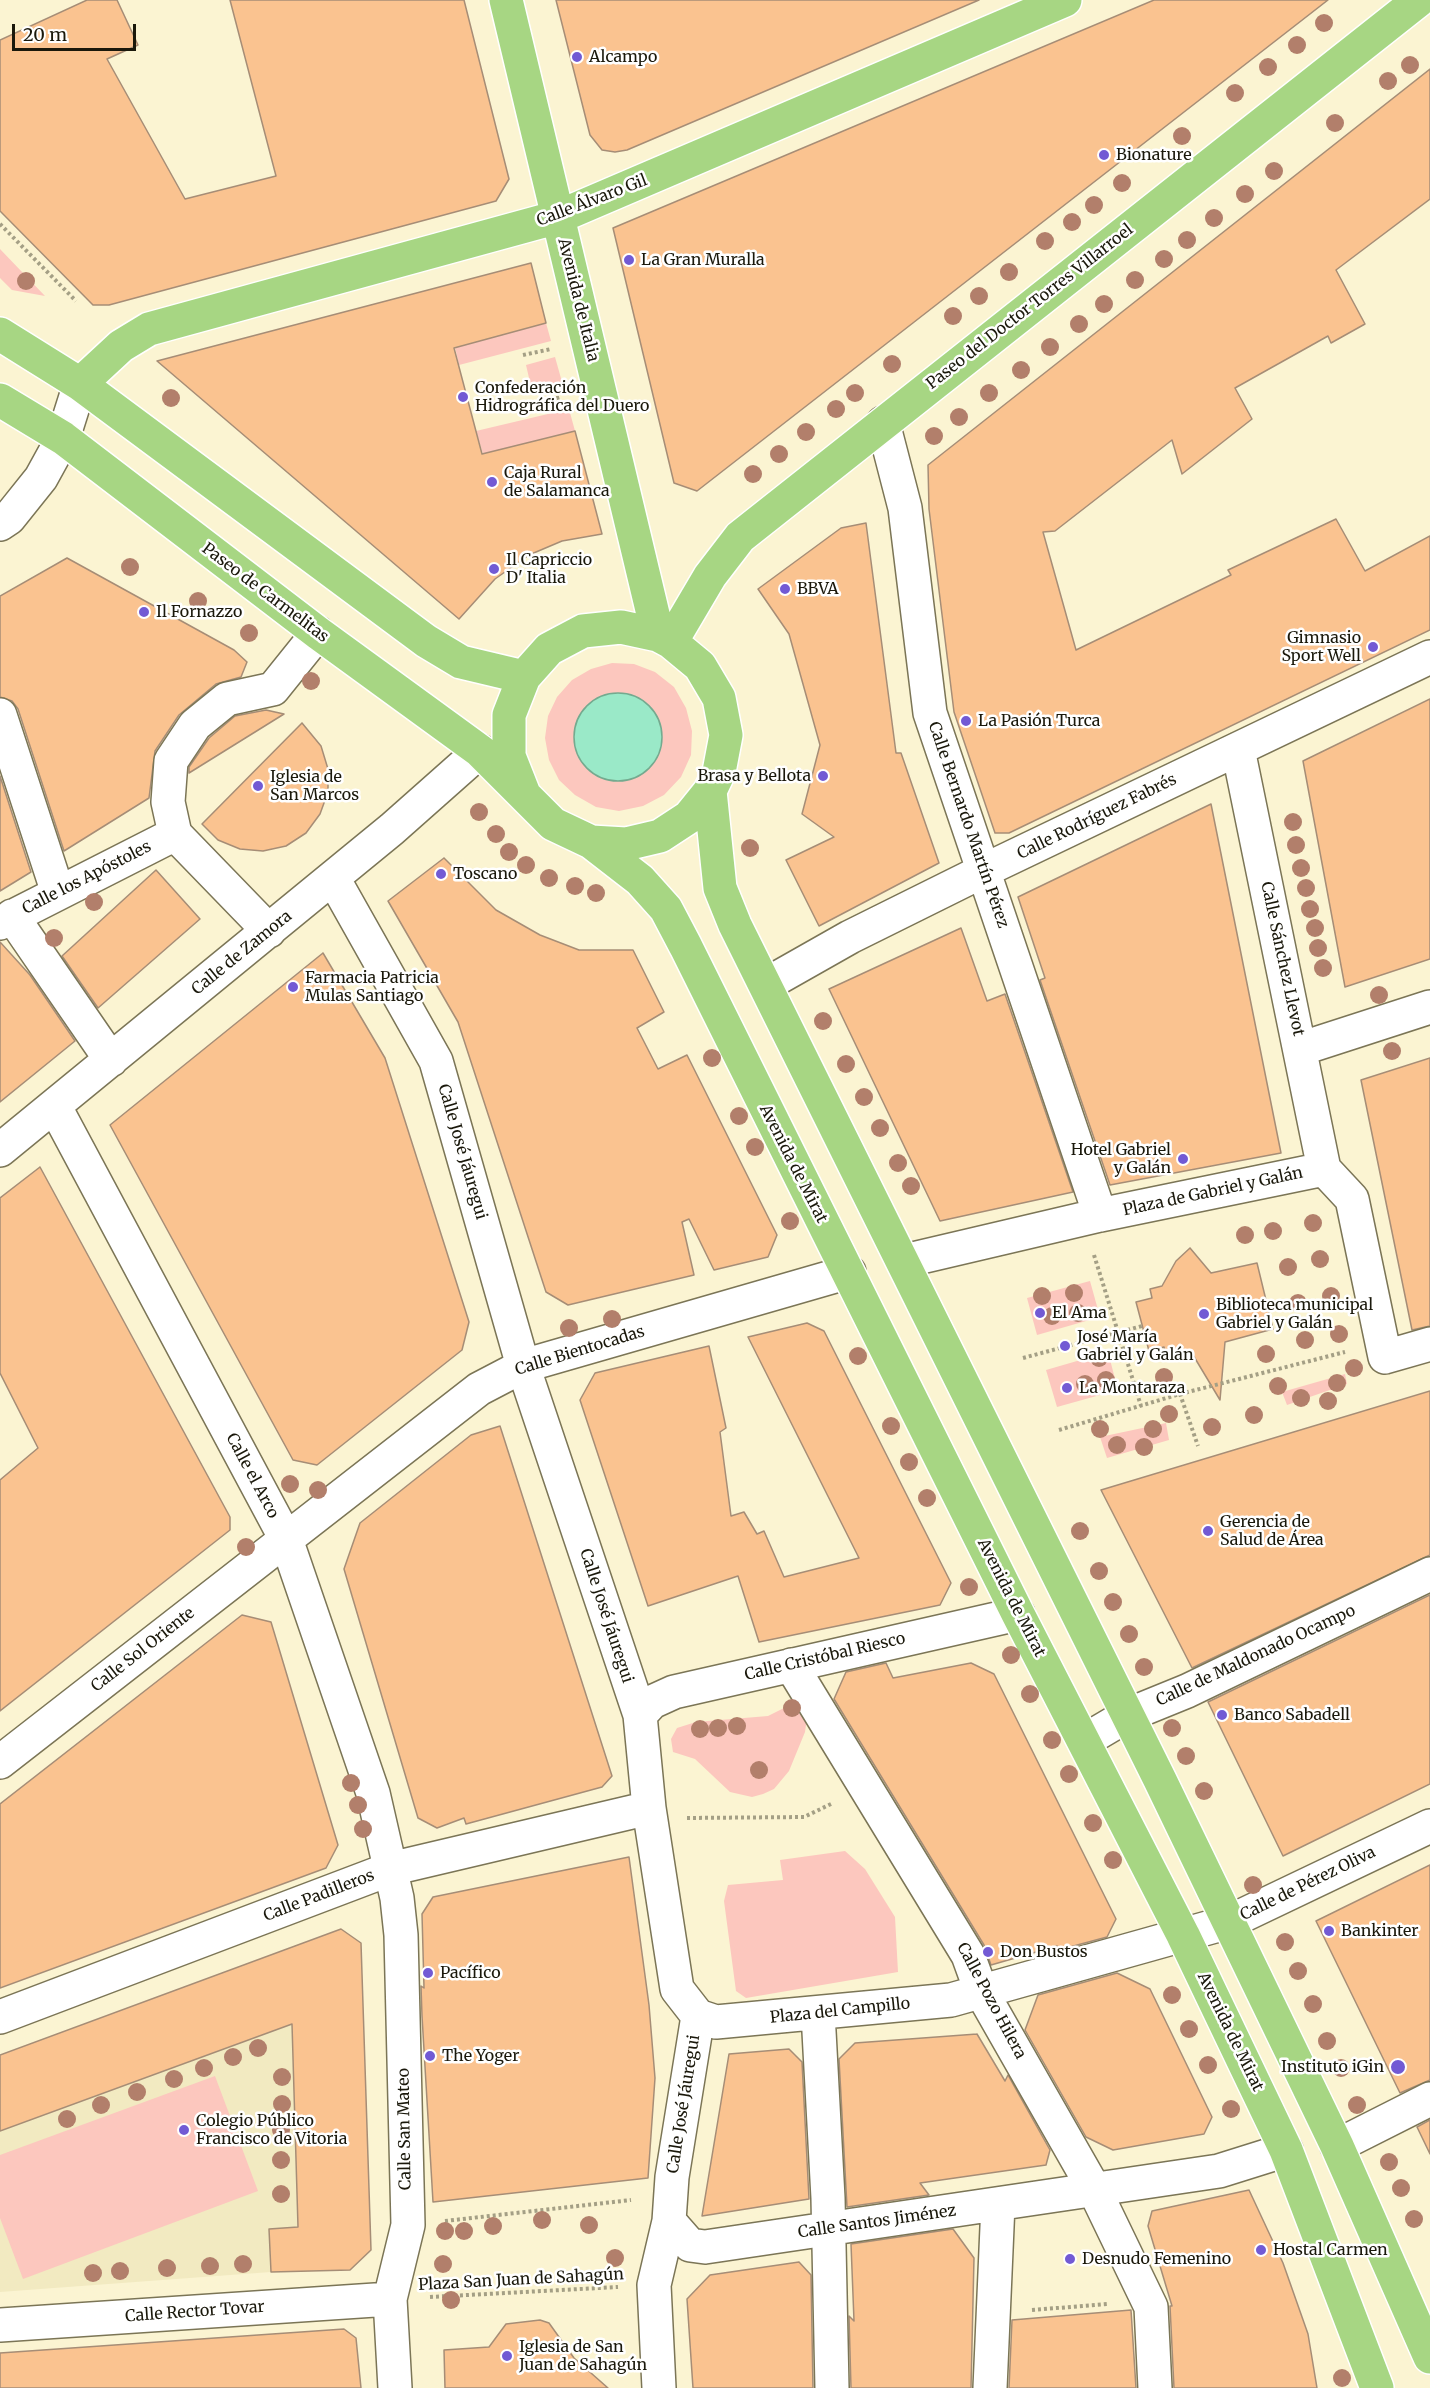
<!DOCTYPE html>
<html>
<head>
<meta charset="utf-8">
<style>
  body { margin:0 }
  #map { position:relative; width:1430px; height:2388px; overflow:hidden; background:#fbf4d2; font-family:Merriweather,serif }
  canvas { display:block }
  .scale { position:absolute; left:12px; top:24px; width:124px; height:27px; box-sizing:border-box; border:3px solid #1a180b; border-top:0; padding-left:8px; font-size:18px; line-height:21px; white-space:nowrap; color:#1a180b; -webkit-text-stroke:4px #fff; paint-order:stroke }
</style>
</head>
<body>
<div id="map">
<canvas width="1430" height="2388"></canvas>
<div class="scale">20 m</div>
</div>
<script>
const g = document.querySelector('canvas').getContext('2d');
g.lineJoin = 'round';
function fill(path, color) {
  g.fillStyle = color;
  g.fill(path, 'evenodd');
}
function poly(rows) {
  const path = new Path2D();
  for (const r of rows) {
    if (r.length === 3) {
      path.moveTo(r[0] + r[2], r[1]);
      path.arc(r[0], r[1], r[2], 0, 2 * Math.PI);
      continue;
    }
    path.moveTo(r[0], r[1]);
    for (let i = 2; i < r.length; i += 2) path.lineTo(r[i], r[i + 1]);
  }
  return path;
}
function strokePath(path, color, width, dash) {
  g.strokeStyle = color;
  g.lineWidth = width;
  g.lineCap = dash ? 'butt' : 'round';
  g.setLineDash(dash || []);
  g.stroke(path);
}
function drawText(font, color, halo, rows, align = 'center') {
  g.font = font + ' Merriweather,serif';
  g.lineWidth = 5;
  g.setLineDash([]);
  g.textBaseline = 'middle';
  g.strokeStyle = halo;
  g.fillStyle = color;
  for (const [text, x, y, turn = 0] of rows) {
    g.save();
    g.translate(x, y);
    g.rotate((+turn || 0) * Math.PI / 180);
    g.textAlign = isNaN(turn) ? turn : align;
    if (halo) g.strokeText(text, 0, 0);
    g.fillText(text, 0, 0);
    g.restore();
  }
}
const built = poly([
  [341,1929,361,1943,371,2250,351,2270,271,2272,0,2292,0,2055]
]);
const green = poly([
  [0,249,45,296,12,290,0,278],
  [546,323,551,341,459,365,455,347],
  [555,357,564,389,533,395,526,365],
  [569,409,575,431,483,454,476,431],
  [612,663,634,664,655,672,674,687,686,708,692,731,691,755,681,777,664,795,643,806,619,811,596,807,575,795,559,780,549,760,545,738,548,716,557,697,572,680,591,669],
  [623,693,637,697,594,774,583,764,576,751,584,710,594,700,608,694],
  [1090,1281,1100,1317,1037,1335,1027,1298],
  [1108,1352,1118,1390,1057,1407,1046,1370],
  [1345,1374,1347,1384,1287,1405,1282,1392],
  [1166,1423,1169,1440,1107,1458,1100,1437],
  [796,1702,807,1718,805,1732,789,1771,774,1789,763,1794,752,1797,730,1792,695,1759,673,1752,671,1739,677,1728,696,1722,768,1716],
  [845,1851,865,1869,895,1917,898,1972,746,1998,736,1991,724,1901,728,1885,783,1880,780,1860],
  [215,2076,258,2191,23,2279,0,2218,0,2155]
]);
const water = poly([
  [618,737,44]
]);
const building = poly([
  [87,0,117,0,138,45,107,59,185,199,276,176,230,0,464,0,509,179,496,201,109,305,93,305,0,211,0,40,87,0],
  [556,0,979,0,627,150,615,152,602,150,590,135,556,0],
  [1154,0,1328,0,697,491,674,483,613,228,1154,0],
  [1430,69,1430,199,1336,270,1365,324,1331,343,1328,336,1235,388,1252,419,1182,474,1172,440,1055,531,1043,532,1076,650,1231,575,1228,570,1336,519,1365,571,1430,536,1430,630,1009,833,995,833,954,712,929,509,928,465,1430,69],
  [531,263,546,323,454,348,482,454,575,431,602,534,562,541,529,555,495,579,459,619,157,361,531,263],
  [866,523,896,753,901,753,939,863,819,926,786,860,834,837,802,814,820,745,789,634,758,589,841,528,866,523],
  [67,558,234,650,247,662,241,677,216,684,179,715,155,751,149,798,64,851,18,709,12,701,0,697,0,596,67,558],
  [1430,699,1430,959,1345,987,1303,761,1430,699],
  [266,710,284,714,189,773,189,767,209,738,235,716,266,710],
  [302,723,321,746,328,769,328,792,320,814,306,833,286,846,263,851,240,849,218,840,202,824,302,723],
  [0,776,31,872,0,891,0,776],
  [1211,804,1281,1153,1110,1185,1040,980,1045,978,1018,897,1211,804],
  [444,858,496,910,540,935,579,950,633,950,664,1012,637,1028,658,1069,687,1055,777,1235,768,1257,714,1270,689,1219,682,1222,694,1275,568,1305,546,1292,458,1022,388,901,444,858],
  [156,870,200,919,98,1008,62,956,156,870],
  [961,928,987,1001,1005,994,1073,1192,940,1221,829,989,961,928],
  [0,942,30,975,75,1041,0,1102,0,942],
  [323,953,385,1058,469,1322,462,1350,317,1465,293,1460,110,1125,323,953],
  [1430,1058,1430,1326,1412,1330,1361,1080,1430,1058],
  [40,1167,230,1517,230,1530,0,1711,0,1480,38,1448,0,1373,0,1198,40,1167],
  [1190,1248,1211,1273,1257,1263,1273,1329,1225,1342,1220,1400,1190,1350,1166,1356,1164,1347,1149,1351,1136,1302,1152,1298,1150,1289,1162,1286,1176,1261,1190,1248],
  [807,1323,824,1331,951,1583,940,1605,759,1642,738,1576,648,1606,580,1400,595,1373,709,1346,726,1428,720,1432,731,1516,744,1512,757,1534,764,1531,784,1577,859,1558,748,1337,807,1323],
  [1430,1391,1430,1555,1192,1668,1101,1490,1430,1391],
  [500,1426,612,1776,602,1787,466,1824,464,1818,437,1828,418,1818,344,1569,360,1523,471,1435,500,1426],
  [1430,1595,1430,1784,1283,1856,1208,1702,1430,1595],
  [242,1615,271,1622,338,1845,326,1868,0,1988,0,1804,242,1615],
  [886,1663,893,1678,971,1663,994,1674,1116,1919,1107,1937,1055,1951,1057,1946,991,1965,984,1945,834,1699,846,1672,886,1663],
  [629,1857,649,2005,655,2078,648,2178,433,2202,422,2016,421,1986,424,1988,422,1914,433,1897,629,1857],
  [1430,1865,1430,2080,1400,2093,1316,1921,1430,1865],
  [341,1929,361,1943,371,2250,350,2270,271,2272,269,2229,298,2227,292,2024,0,2131,0,2055,341,1929],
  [1117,1973,1150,1989,1212,2117,1204,2134,1113,2150,1086,2137,1025,2030,1038,1995,1117,1973],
  [977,2034,1005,2081,1008,2075,1050,2150,1046,2165,920,2183,929,2195,847,2207,839,2059,855,2043,977,2034],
  [789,2049,802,2062,809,2199,702,2216,729,2054,789,2049],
  [1430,2120,1430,2154,1417,2127,1430,2120],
  [1249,2190,1283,2263,1308,2334,1317,2388,1174,2388,1170,2306,1172,2306,1148,2226,1152,2211,1249,2190],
  [953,2229,974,2258,971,2388,851,2388,849,2316,854,2321,851,2244,953,2229],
  [799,2262,811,2275,813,2388,693,2388,687,2299,710,2275,799,2262],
  [1131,2310,1136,2388,1009,2388,1012,2320,1131,2310],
  [540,2320,549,2323,574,2358,608,2388,445,2388,444,2350,489,2347,506,2324,540,2320],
  [344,2329,356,2338,361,2388,0,2388,0,2353,344,2329]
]);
const path = poly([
  [0,224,76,301],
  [523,355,551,349],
  [539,403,561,397],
  [1094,1255,1141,1406],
  [1023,1358,1142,1326],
  [1180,1394,1345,1352],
  [1059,1430,1180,1394,1198,1446],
  [687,1818,804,1817,833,1803],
  [445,2221,631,2200],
  [430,2297,618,2287],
  [1032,2310,1108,2304]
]);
const minor = poly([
  [883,423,905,508,930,713,1100,1215],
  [0,524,9,518,41,478,63,438,80,384],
  [0,715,58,893],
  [1238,749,1324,1169],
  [333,878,436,1061,523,1366,640,1715,649,1808,677,1989,698,2016,672,2177,669,2221,654,2285,659,2388],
  [12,916,111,1060],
  [0,923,175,834],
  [269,931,175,834,168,802,171,761,195,725,227,699,273,689,318,633],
  [767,984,850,937,983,871,1430,657],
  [1300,1049,1430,1007],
  [55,1107,286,1539,373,1793,397,1898,401,1935,408,2225,390,2299,395,2388],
  [0,1150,392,829,480,751],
  [1324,1169,1352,1199,1385,1357,1430,1344],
  [904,1261,1100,1215,1324,1169],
  [791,1665,968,1955,981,1991,1094,2189,1151,2307,1155,2388],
  [640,1715,652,1702,674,1692,1018,1614],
  [1084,1741,1128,1715,1187,1691,1430,1574],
  [0,1762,479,1389,523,1366,849,1272],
  [818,2013,828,2198,832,2388],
  [698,2016,716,2022,951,2000,1229,1922,1430,1826],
  [0,2017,390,1869,649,1808],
  [1337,2146,1430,2099],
  [669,2221,690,2245,705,2247,1219,2171,1286,2150],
  [0,2325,390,2299],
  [990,2388,998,2204]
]);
const highway = poly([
  [506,0,658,635],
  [0,334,80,384,426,641,461,662,524,677],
  [80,384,121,346,149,329,558,217,1065,0],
  [0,400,63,438,318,633,480,751,553,824,591,842,626,844,660,836,689,817,710,791,719,772,726,735,719,698,700,666,671,642,658,635,621,627,583,631,549,649,524,677,509,715,509,756,524,794],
  [671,642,710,576,740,537,1419,0],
  [710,791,720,888,735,925,1160,1780,1337,2146,1430,2357],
  [591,842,640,880,666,909,686,947,1018,1614,1183,1935,1286,2150,1377,2388]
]);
const trees = [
  [1324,23],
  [1297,45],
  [1410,65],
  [1268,67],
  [1388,81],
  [1235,93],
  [1335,123],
  [1182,136],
  [1274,171],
  [1122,183],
  [1245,194],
  [1094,205],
  [1214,218],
  [1072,222],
  [1187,240],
  [1045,241],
  [1164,259],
  [1009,272],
  [1135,280],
  [26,281],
  [979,296],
  [1104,304],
  [953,316],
  [1079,324],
  [1050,347],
  [892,364],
  [1021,370],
  [855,393],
  [989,393],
  [171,398],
  [836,409],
  [959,417],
  [806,432],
  [934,436],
  [779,454],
  [753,474],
  [130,567],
  [198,601],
  [249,633],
  [311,681],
  [479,812],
  [1293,822],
  [496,834],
  [1296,845],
  [750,848],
  [509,852],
  [526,865],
  [1301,868],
  [549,878],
  [575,886],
  [1306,888],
  [596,893],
  [94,902],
  [1310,909],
  [1315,928],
  [54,938],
  [1318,948],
  [1323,968],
  [1379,995],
  [823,1021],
  [1392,1051],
  [712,1058],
  [846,1064],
  [864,1097],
  [739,1116],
  [880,1128],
  [755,1147],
  [898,1163],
  [911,1186],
  [790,1221],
  [1313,1223],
  [1273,1231],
  [1245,1235],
  [1320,1259],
  [1288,1267],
  [1074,1293],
  [1042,1296],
  [1331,1296],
  [1298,1303],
  [1078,1313],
  [1052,1316],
  [612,1319],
  [569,1328],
  [1339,1334],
  [1305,1340],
  [1266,1354],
  [858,1356],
  [1099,1358],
  [1354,1368],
  [1164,1377],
  [1106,1380],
  [1337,1383],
  [1085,1384],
  [1278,1386],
  [1301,1398],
  [1328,1401],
  [1169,1414],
  [1254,1415],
  [891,1426],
  [1212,1427],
  [1100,1429],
  [1153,1429],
  [1117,1445],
  [1144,1447],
  [909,1462],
  [290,1484],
  [318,1490],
  [927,1498],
  [1080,1531],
  [246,1547],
  [1099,1571],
  [969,1587],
  [1113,1602],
  [1129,1634],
  [1011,1655],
  [1144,1667],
  [1030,1694],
  [792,1708],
  [737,1726],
  [718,1728],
  [1172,1728],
  [700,1729],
  [1052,1740],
  [1186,1756],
  [759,1770],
  [1069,1774],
  [351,1783],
  [1204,1791],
  [358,1805],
  [1093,1823],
  [363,1829],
  [1113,1860],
  [1253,1885],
  [1285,1942],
  [1298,1971],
  [1172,1995],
  [1313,2004],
  [1189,2029],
  [1327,2041],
  [258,2048],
  [233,2057],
  [1208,2065],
  [204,2068],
  [1341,2068],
  [282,2077],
  [174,2079],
  [137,2092],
  [282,2104],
  [101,2105],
  [1357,2105],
  [1231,2109],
  [67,2119],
  [281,2130],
  [281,2160],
  [1389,2162],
  [1401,2188],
  [281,2194],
  [1414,2219],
  [542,2220],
  [589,2225],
  [493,2226],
  [445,2231],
  [464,2231],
  [615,2258],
  [243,2264],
  [443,2264],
  [210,2266],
  [167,2268],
  [120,2271],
  [93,2273],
  [451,2300],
  [1342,2378]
];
const markers = [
  [577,57,6,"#725ad4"],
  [1104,155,6,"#725ad4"],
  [629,260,6,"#725ad4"],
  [463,397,6,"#725ad4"],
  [492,482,6,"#725ad4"],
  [494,569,6,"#725ad4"],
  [785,589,6,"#725ad4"],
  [144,612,6,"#725ad4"],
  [1373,647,6,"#725ad4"],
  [966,721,6,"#725ad4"],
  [823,776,6,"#725ad4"],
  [258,786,6,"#725ad4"],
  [441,874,6,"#725ad4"],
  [293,987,6,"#725ad4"],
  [1183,1159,6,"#725ad4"],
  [1040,1313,6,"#725ad4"],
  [1204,1314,6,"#725ad4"],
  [1065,1346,6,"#725ad4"],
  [1067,1388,6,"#725ad4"],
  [1208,1531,6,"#725ad4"],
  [1222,1715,6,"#725ad4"],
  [1329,1931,6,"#725ad4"],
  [988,1952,6,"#725ad4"],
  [428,1973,6,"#725ad4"],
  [430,2056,6,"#725ad4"],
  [1398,2067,8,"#725ad4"],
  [184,2130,6,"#725ad4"],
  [1261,2250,6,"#725ad4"],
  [1070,2259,6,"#725ad4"],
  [507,2356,6,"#725ad4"]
];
const poiNames = [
  ["Alcampo",589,57],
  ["Bionature",1116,155],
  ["La Gran Muralla",641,260],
  ["Confederación",475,388],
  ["Hidrográfica del Duero",475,406],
  ["Caja Rural",504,473],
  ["de Salamanca",504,491],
  ["Il Capriccio",506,560],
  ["D' Italia",506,578],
  ["BBVA",797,589],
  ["Il Fornazzo",156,612],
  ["Gimnasio",1361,638,"right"],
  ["Sport Well",1361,656,"right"],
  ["La Pasión Turca",978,721],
  ["Brasa y Bellota",811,776,"right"],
  ["Iglesia de",270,777],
  ["San Marcos",270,795],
  ["Toscano",453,874],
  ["Farmacia Patricia",305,978],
  ["Mulas Santiago",305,996],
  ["Hotel Gabriel",1171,1150,"right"],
  ["y Galán",1171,1168,"right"],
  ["Biblioteca municipal",1216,1305],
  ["Gabriel y Galán",1216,1323],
  ["El Ama",1052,1313],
  ["José María",1077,1337],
  ["Gabriel y Galán",1077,1355],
  ["La Montaraza",1079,1388],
  ["Gerencia de",1220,1522],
  ["Salud de Área",1220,1540],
  ["Banco Sabadell",1234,1715],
  ["Bankinter",1341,1931],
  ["Don Bustos",1000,1952],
  ["Pacífico",440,1973],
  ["The Yoger",442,2056],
  ["Instituto iGin",1384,2067,"right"],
  ["Colegio Público",196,2121],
  ["Francisco de Vitoria",196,2139],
  ["Hostal Carmen",1273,2250],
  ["Desnudo Femenino",1082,2259],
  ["Iglesia de San",519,2347],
  ["Juan de Sahagún",519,2365]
];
const streetNames = [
  ["Calle Álvaro Gil",592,201,-21],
  ["Avenida de Italia",578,300,76],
  ["Paseo del Doctor Torres Villarroel",1030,307,-38],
  ["Paseo de Carmelitas",265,593,37],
  ["Calle Rodríguez Fabrés",1097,817,-26],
  ["Calle Bernardo Martín Pérez",968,825,71],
  ["Calle los Apóstoles",87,878,-27],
  ["Calle de Zamora",242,953,-39],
  ["Calle Sánchez Llevot",1282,959,78],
  ["Calle José Jáuregui",462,1152,74],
  ["Avenida de Mirat",793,1164,63],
  ["Plaza de Gabriel y Galán",1213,1192,-12],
  ["Calle Bientocadas",580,1351,-17],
  ["Calle el Arco",252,1476,62],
  ["Avenida de Mirat",1011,1598,63],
  ["Calle José Jáuregui",606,1616,72],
  ["Calle Sol Oriente",143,1650,-38],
  ["Calle de Maldonado Ocampo",1256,1656,-25],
  ["Calle Cristóbal Riesco",825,1657,-13],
  ["Calle de Pérez Oliva",1308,1884,-26],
  ["Calle Padilleros",319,1896,-21],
  ["Calle Pozo Hilera",991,2001,62],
  ["Plaza del Campillo",840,2011,-6],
  ["Avenida de Mirat",1230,2032,64],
  ["Calle José Jáuregui",684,2104,-81],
  ["Calle San Mateo",405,2129,-91],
  ["Calle Santos Jiménez",877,2222,-8],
  ["Plaza San Juan de Sahagún",521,2280,-3],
  ["Calle Rector Tovar",195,2312,-4]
];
fill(built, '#f2eac1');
fill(green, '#fcc7be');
fill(water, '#9ae9c8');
strokePath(water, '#74aa8f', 1.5);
fill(building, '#fac390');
strokePath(building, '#a68d76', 1.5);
strokePath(minor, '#7b7556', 36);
strokePath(highway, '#fff', 36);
strokePath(path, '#a49f85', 4, [3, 3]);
strokePath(minor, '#fff', 33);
strokePath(highway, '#a7d683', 33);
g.fillStyle = '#b27f6b';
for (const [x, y] of trees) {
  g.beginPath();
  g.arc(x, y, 9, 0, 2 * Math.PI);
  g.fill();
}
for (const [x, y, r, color] of markers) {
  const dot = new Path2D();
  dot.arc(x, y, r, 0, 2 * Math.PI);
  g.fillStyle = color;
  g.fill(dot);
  strokePath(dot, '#fff', 2);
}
drawText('16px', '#1a180b', '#fff', poiNames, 'left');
drawText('16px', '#1a180b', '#fff', streetNames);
</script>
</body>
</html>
